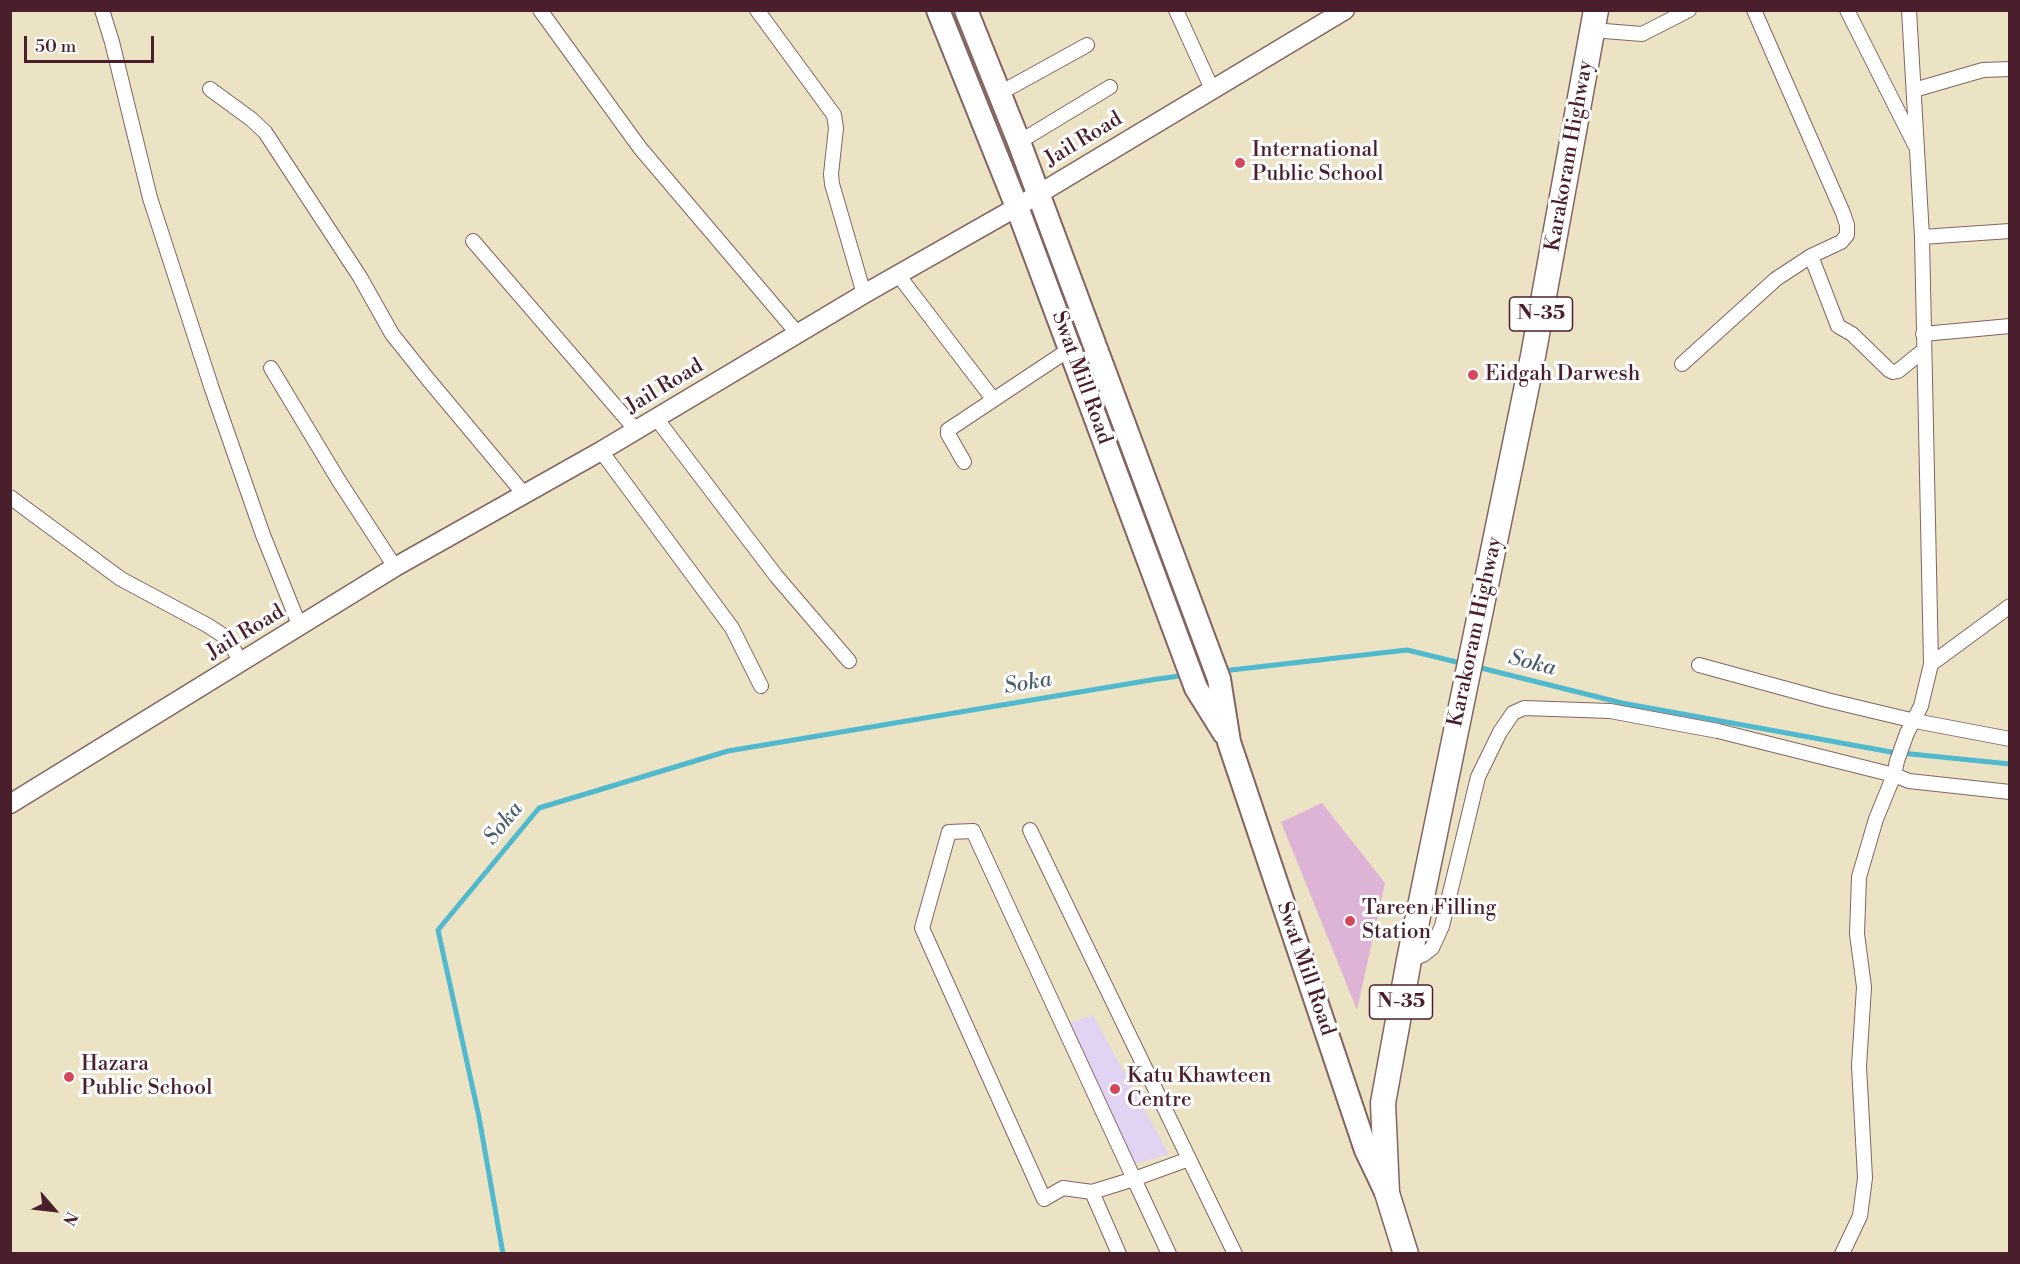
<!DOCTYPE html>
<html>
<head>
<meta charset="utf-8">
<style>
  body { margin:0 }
  #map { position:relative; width:2020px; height:1264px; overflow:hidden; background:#ece3c4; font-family:"Libre Bodoni",serif }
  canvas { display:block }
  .frame { position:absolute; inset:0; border:12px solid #4a1f2b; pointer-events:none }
  .north { position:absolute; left:24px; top:1180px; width:60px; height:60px; -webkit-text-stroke:4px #fff; paint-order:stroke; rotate:118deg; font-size:16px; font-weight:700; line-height:24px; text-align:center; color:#4a1f2b }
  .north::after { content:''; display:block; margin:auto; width:21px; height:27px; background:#4a1f2b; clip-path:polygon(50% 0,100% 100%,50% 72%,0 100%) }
  .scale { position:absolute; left:24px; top:36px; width:130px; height:27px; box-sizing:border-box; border:3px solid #4a1f2b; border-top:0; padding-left:8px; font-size:18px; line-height:21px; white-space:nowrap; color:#4a1f2b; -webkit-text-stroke:4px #fff; paint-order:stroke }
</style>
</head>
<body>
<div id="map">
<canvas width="2020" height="1264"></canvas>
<div class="frame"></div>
<div class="north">N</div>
<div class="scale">50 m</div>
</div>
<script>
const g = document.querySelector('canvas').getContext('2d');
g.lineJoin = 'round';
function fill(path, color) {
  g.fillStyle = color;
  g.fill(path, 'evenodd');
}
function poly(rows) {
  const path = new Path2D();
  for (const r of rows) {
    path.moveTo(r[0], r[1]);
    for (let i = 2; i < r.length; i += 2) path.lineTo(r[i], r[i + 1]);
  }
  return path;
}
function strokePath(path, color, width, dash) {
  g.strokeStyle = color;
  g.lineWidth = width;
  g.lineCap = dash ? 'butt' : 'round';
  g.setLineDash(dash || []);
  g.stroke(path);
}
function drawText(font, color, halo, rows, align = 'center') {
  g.font = font + ' "Libre Bodoni",serif';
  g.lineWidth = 6;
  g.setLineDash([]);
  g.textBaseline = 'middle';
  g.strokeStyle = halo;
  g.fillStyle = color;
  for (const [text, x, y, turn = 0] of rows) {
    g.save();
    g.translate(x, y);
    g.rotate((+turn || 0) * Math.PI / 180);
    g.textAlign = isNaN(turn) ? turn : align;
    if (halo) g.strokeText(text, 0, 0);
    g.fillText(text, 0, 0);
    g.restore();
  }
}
const built = poly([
  [1093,1015,1169,1154,1135,1164,1063,1025]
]);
const stream = poly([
  [1477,667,1622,703,1891,752,2010,764],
  [1222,671,1407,650,1465,664],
  [503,1254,479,1117,438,930,539,808,728,751,1151,680,1186,675]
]);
const building = poly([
  [1322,803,1385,883,1357,1010,1281,822]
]);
const minor = poly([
  [102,10,112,42,150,198,212,389,263,535,300,627],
  [540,10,640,148,798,334],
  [757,10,834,115,836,128,831,174,832,184,864,294],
  [1176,10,1212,89],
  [1847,10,1915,145],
  [1592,30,1642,34,1689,10],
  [210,89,251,119,265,132,360,277,392,334,427,378,524,494],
  [1914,90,1983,70,2010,69],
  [1000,93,1087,45],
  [1019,142,1110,87],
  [1922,237,2010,231],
  [473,241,636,430],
  [1811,256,1838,326,1852,334,1889,370,1893,372,1898,371,1924,350],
  [899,276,993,399],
  [1923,334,2010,326],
  [1682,364,1776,279,1811,256,1841,242,1847,235,1847,225,1843,213,1754,10],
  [271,368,339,481,395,567],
  [656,418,777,577,849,661],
  [601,451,732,628,761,686],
  [964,462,948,434,948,430,1070,349],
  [10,497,121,579,207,625,224,636,232,645,240,663],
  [1931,664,2010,606],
  [1699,665,1827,700,1915,721,2010,739],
  [1030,830,1235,1254],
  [1409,960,1423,955,1432,948,1442,926,1478,777,1500,732,1513,713,1524,708,1610,711,1718,731,1894,775,1909,781,2010,792],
  [1092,1192,1119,1254],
  [1169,1254,1134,1179,1092,1192,1063,1188,1044,1199,922,928,949,832,973,831,1134,1179,1189,1159],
  [1842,1254,1860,1216,1865,1178,1859,1066,1864,987,1857,934,1859,877,1876,819,1894,775,1897,761,1907,733,1921,706,1931,664,1922,237,1909,10]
]);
const tertiary = poly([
  [10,804,395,567,601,451,864,294,1017,207,1345,10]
]);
const primary = poly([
  [938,10,1017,207,1196,688,1224,733],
  [966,10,1019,142,1219,679,1229,742,1366,1150,1386,1192]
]);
const trunk = poly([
  [1406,1254,1387,1193,1383,1103,1409,960,1533,356,1596,10]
]);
const markers = [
  [1240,163,6,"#d1495b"],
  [1473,375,6,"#d1495b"],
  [1350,921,6,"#d1495b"],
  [69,1077,6,"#d1495b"],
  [1115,1089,6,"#d1495b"]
];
const shields = [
  [1541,314,63],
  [1401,1002,63]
];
const shieldNames = [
  ["N-35",1541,314],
  ["N-35",1401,1002]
];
const streetNames = [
  ["Jail Road",1084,140,-31],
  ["Karakoram Highway",1570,156,-80],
  ["Swat Mill Road",1081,378,70],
  ["Jail Road",665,387,-31],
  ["Karakoram Highway",1476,632,-78],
  ["Jail Road",246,633,-31],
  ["Swat Mill Road",1305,969,71]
];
const poiNames = [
  ["International",1252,151],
  ["Public School",1252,175],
  ["Eidgah Darwesh",1485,375],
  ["Tareen Filling",1362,909],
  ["Station",1362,933],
  ["Hazara",81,1065],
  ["Public School",81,1089],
  ["Katu Khawteen",1127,1077],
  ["Centre",1127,1101]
];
const waterNames = [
  ["Soka",1532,664,14],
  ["Soka",1028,684,-10],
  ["Soka",504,824,-51]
];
fill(built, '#e3d3f2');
strokePath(stream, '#50b9ce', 5);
fill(building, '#deb4d6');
strokePath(minor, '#836461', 16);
strokePath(tertiary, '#836461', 21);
strokePath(primary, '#836461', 26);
strokePath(trunk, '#836461', 27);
strokePath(minor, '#fff', 14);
strokePath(tertiary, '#fff', 18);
strokePath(primary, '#fff', 22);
strokePath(trunk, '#fff', 24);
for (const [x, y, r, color] of markers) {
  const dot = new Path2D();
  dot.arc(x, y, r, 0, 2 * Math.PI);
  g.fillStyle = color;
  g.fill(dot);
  strokePath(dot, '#fff', 2);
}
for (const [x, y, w] of shields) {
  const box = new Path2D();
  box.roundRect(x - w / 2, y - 17, w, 34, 4.5);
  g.fillStyle = '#fff';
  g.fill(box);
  strokePath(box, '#4a1f2b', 1.5);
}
drawText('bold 20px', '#4a1f2b', null, shieldNames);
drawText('21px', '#4a1f2b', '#fff', streetNames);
drawText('21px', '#4a1f2b', '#fff', poiNames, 'left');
drawText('italic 22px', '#4c5d6c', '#fff', waterNames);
</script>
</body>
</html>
